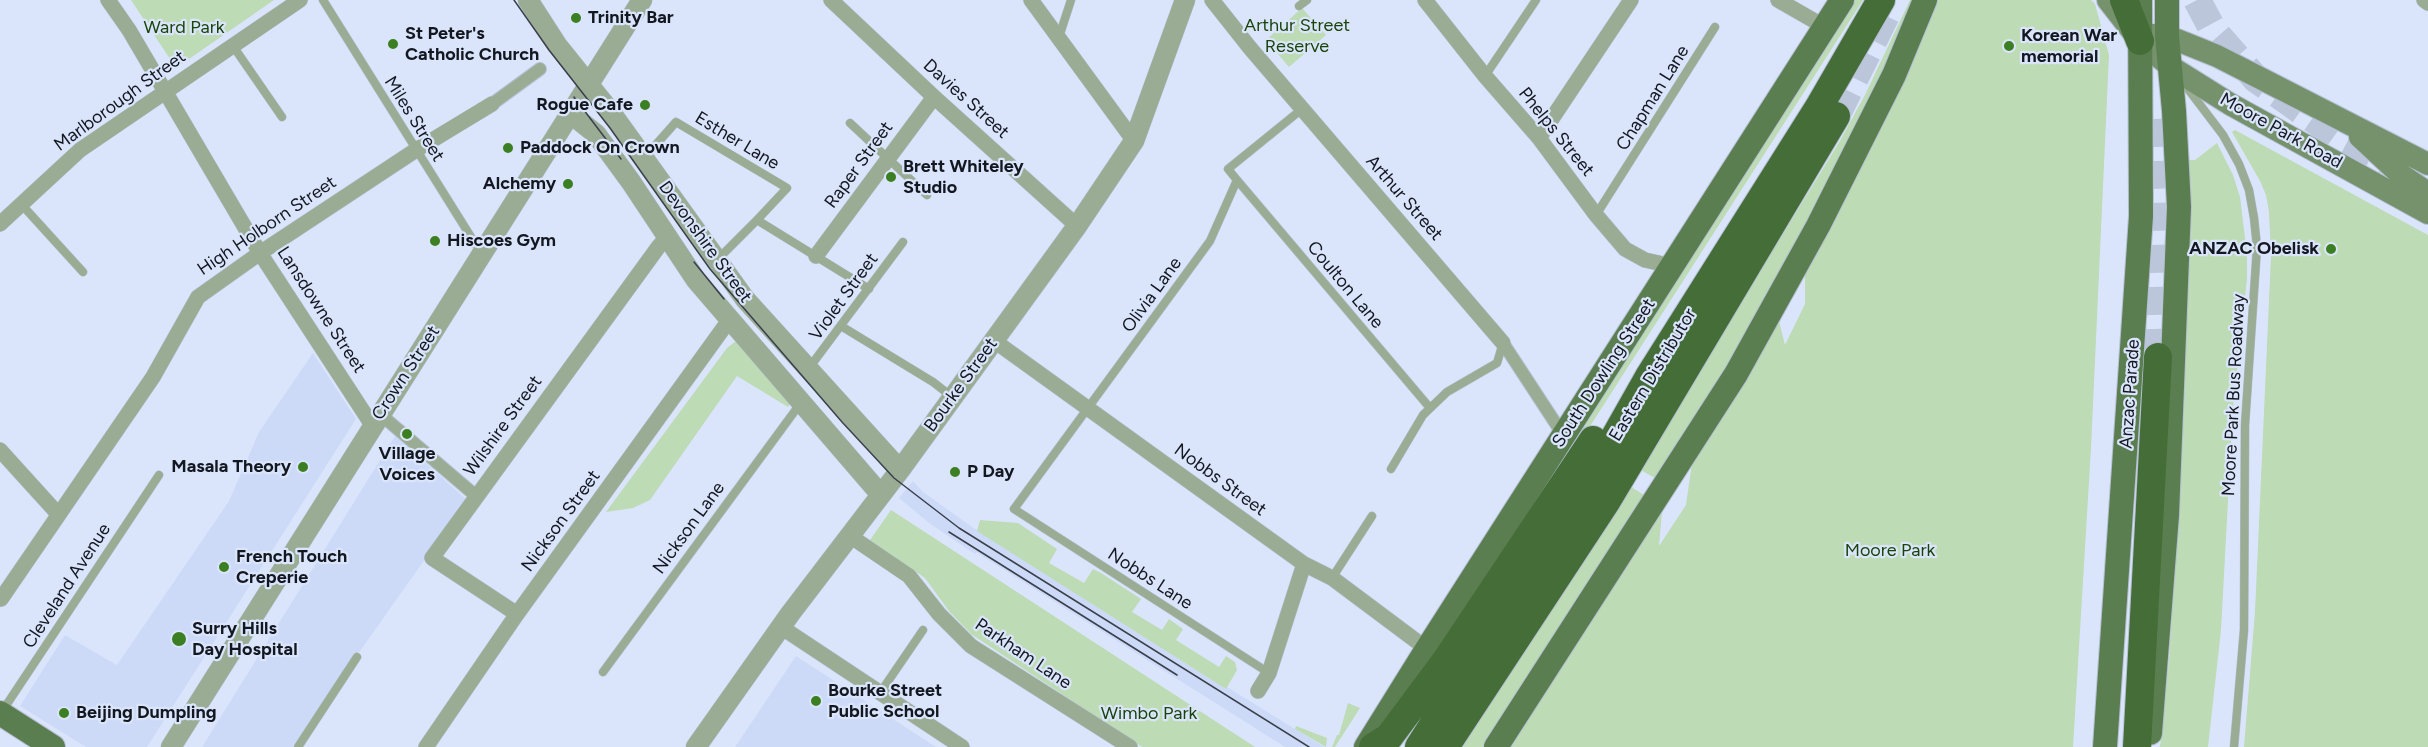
<!DOCTYPE html>
<html>
<head>
<meta charset="utf-8">
<style>
  body { margin:0 }
  canvas { display:block; background:#dae5fc }
</style>
</head>
<body>
<canvas width="2428" height="747"></canvas>
<script>
const g = document.querySelector('canvas').getContext('2d');
g.lineJoin = 'round';
function fill(path, color) {
  g.fillStyle = color;
  g.fill(path, 'evenodd');
}
function poly(rows) {
  const path = new Path2D();
  for (const r of rows) {
    path.moveTo(r[0], r[1]);
    for (let i = 2; i < r.length; i += 2) path.lineTo(r[i], r[i + 1]);
  }
  return path;
}
function strokePath(path, color, width, dash) {
  g.strokeStyle = color;
  g.lineWidth = width;
  g.lineCap = dash ? 'butt' : 'round';
  g.setLineDash(dash || []);
  g.stroke(path);
}
function drawText(font, color, halo, rows, align = 'center') {
  g.font = font + ' Figtree,sans-serif';
  g.lineWidth = 4.5;
  g.setLineDash([]);
  g.textBaseline = 'middle';
  g.strokeStyle = halo;
  g.fillStyle = color;
  for (const [text, x, y, turn = 0] of rows) {
    g.save();
    g.translate(x, y);
    g.rotate((+turn || 0) * Math.PI / 180);
    g.textAlign = isNaN(turn) ? turn : align;
    if (halo) g.strokeText(text, 0, 0);
    g.fillText(text, 0, 0);
    g.restore();
  }
}
const built = poly([
  [313,353,356,419,147,747,86,747,20,706,65,635,117,665,229,501,259,432],
  [395,436,467,500,292,747,202,747],
  [913,481,923,492,978,531,1226,689,1227,687,1324,747,1285,747,976,552,975,554,929,523,899,498],
  [796,656,936,747,735,747]
]);
const green = poly([
  [131,0,274,0,176,68],
  [1853,0,1863,0,1585,434,1578,430],
  [1910,0,1917,0,1840,169,1707,401,1655,478,1639,469,1840,141,1865,95],
  [1938,0,2091,0,2095,4,2109,55,2091,448,2073,747,1510,747,1594,617,1638,542,1662,512,1659,546,1686,505,1692,463,1779,321,1785,345,1805,304,1805,269,1923,37],
  [1302,8,1326,35,1289,67,1266,40],
  [2235,130,2428,235,2428,747,2244,747,2255,612,2271,256,2269,212,2266,195,2260,181,2232,132],
  [2217,143,2233,175,2240,197,2247,254,2247,279,2233,408,2221,630,2208,747,2160,747,2169,661,2184,413,2189,160,2195,160],
  [736,341,792,401,788,407,737,376,650,500,633,508,606,512,727,348],
  [1628,485,1644,495,1483,747,1459,747],
  [891,510,1255,747,1142,747,971,634,949,611,925,578,870,540],
  [980,520,1018,523,1057,549,1049,563,1084,583,1093,569,1101,573,1141,599,1132,612,1162,630,1169,619,1183,629,1176,640,1219,667,1226,656,1235,662,1237,670,1226,689,977,531],
  [1348,703,1360,708,1335,747,1332,747,1337,735,1339,735],
  [1296,726,1327,738,1326,747,1295,729]
]);
const motorwayTunnel = poly([
  [2197,0,2213,30,2256,79,2340,138,2386,162],
  [1836,116,1887,13],
  [2152,119,2158,357]
]);
const service = poly([
  [323,0,481,253],
  [1299,6,1307,0],
  [1059,37,1071,0],
  [233,46,282,117],
  [1485,76,1536,0],
  [2185,85,2223,135,2239,164,2249,190,2254,218,2257,247,2245,425,2244,630,2234,747],
  [850,123,927,195],
  [645,157,676,122,787,188,757,220],
  [1237,180,1430,408],
  [22,205,83,272],
  [1596,215,1715,27],
  [717,260,757,220,869,289],
  [841,326,933,382,951,396],
  [809,368,903,242],
  [1391,469,1423,415,1447,392,1497,363,1503,343],
  [1332,578,1372,516],
  [603,672,800,404],
  [1269,673,1014,509,1210,241,1237,180,1228,169,1302,109],
  [880,693,923,630],
  [3,710,159,475],
  [298,747,357,657]
]);
const pedestrian = poly([
  [492,104,540,69],
  [1503,343,1558,427],
  [380,414,476,496]
]);
const minor = poly([
  [108,0,129,30,260,253,372,425],
  [831,0,934,97,1077,226],
  [1031,0,1134,141],
  [1212,0,1250,48,1503,343],
  [1425,0,1485,76,1539,138,1596,215,1625,249,1645,260,1672,266],
  [1778,0,1825,27],
  [2424,0,2428,3],
  [1539,138,1631,0],
  [0,224,80,150,300,0],
  [816,256,934,97],
  [993,340,1304,564,1332,578,1427,649],
  [0,450,58,514],
  [850,536,909,576,939,614,971,646,1130,747],
  [1,599,153,377,198,297,260,253,416,150,492,104],
  [517,614,432,558,659,246,668,236],
  [781,627,962,747],
  [1258,691,1269,673,1304,564],
  [426,747,517,614,730,319]
]);
const tertiary = poly([
  [528,0,557,45,610,111,745,299,900,470],
  [571,114,596,134,631,182,696,280,881,495],
  [171,747,642,0],
  [696,747,790,614,900,470,1077,226,1134,141,1185,0]
]);
const secondary = poly([
  [2108,0,2140,41,2171,67,2230,104,2428,213],
  [2152,35,2167,36,2217,56,2428,164],
  [2360,137,2400,174,2428,193]
]);
const primary = poly([
  [0,713,53,747],
  [2150,733,2167,515,2179,207,2174,111,2167,36,2167,0],
  [1366,747,1427,649,1842,0],
  [1496,747,1736,374,1818,226,1894,75,1925,0],
  [2105,747,2141,216,2140,0]
]);
const motorway = poly([
  [2124,0,2140,41],
  [1373,747,1389,737,1445,662,1593,440],
  [1419,747,1603,458,1650,375,1819,107,1881,0],
  [1445,747,1606,502,1836,116],
  [2137,747,2158,357]
]);
const tram = poly([
  [514,0,549,50,610,128,710,269,842,422,894,478,959,528,1309,747],
  [574,97,621,159],
  [694,262,724,299],
  [949,532,1177,675]
]);
const markers = [
  [576,18,6,"#3b7f22"],
  [393,44,6,"#3b7f22"],
  [2009,46,6,"#3b7f22"],
  [645,105,6,"#3b7f22"],
  [508,148,6,"#3b7f22"],
  [891,177,6,"#3b7f22"],
  [568,184,6,"#3b7f22"],
  [435,241,6,"#3b7f22"],
  [2331,249,6,"#3b7f22"],
  [407,434,6,"#3b7f22"],
  [303,467,6,"#3b7f22"],
  [955,472,6,"#3b7f22"],
  [224,567,6,"#3b7f22"],
  [179,639,8,"#3b7f22"],
  [816,701,6,"#3b7f22"],
  [64,713,6,"#3b7f22"]
];
const poiNames = [
  ["Trinity Bar",588,18],
  ["St Peter's",405,34],
  ["Catholic Church",405,55],
  ["Korean War",2021,36],
  ["memorial",2021,57],
  ["Rogue Cafe",633,105,"right"],
  ["Paddock On Crown",520,148],
  ["Brett Whiteley",903,167],
  ["Studio",903,188],
  ["Alchemy",556,184,"right"],
  ["Hiscoes Gym",447,241],
  ["ANZAC Obelisk",2319,249,"right"],
  ["Village",407,454,"center"],
  ["Voices",407,475,"center"],
  ["Masala Theory",291,467,"right"],
  ["P Day",967,472],
  ["French Touch",236,557],
  ["Creperie",236,578],
  ["Surry Hills",192,629],
  ["Day Hospital",192,650],
  ["Bourke Street",828,691],
  ["Public School",828,712],
  ["Beijing Dumpling",76,713]
];
const parkNames = [
  ["Arthur Street",1297,26],
  ["Reserve",1297,47],
  ["Ward Park",184,28],
  ["Moore Park",1890,551],
  ["Wimbo Park",1149,714]
];
const streetNames = [
  ["Chapman Lane",1653,98,-58],
  ["Davies Street",966,99,42],
  ["Marlborough Street",120,101,-36],
  ["Miles Street",414,119,58],
  ["Moore Park Road",2281,131,29],
  ["Phelps Street",1556,132,51],
  ["Esther Lane",737,141,31],
  ["Raper Street",859,165,-54],
  ["Arthur Street",1404,198,49],
  ["High Holborn Street",267,226,-34],
  ["Devonshire Street",705,242,54],
  ["Coulton Lane",1345,285,50],
  ["Olivia Lane",1152,295,-54],
  ["Violet Street",844,297,-54],
  ["Lansdowne Street",321,310,57],
  ["Crown Street",406,373,-57],
  ["South Dowling Street",1604,373,-57],
  ["Eastern Distributor",1653,375,-59],
  ["Bourke Street",961,385,-54],
  ["Anzac Parade",2130,394,-86],
  ["Moore Park Bus Roadway",2234,395,-87],
  ["Wilshire Street",503,426,-54],
  ["Nobbs Street",1220,480,36],
  ["Nickson Street",561,521,-54],
  ["Nickson Lane",689,528,-54],
  ["Nobbs Lane",1150,579,33],
  ["Cleveland Avenue",67,586,-57],
  ["Parkham Lane",1023,654,34]
];
fill(built, '#ccdaf8');
fill(green, '#bddbb4');
strokePath(motorwayTunnel, '#bcc6db', 28, [28, 14]);
strokePath(service, '#b6c0d4', 9);
strokePath(pedestrian, '#b6c0d4', 14);
strokePath(minor, '#b6c0d4', 16);
strokePath(tertiary, '#b6c0d4', 21);
strokePath(secondary, '#b6c0d4', 24);
strokePath(primary, '#b6c0d4', 26);
strokePath(motorway, '#b6c0d4', 30);
strokePath(service, '#9aad94', 8);
strokePath(pedestrian, '#9aad94', 12);
strokePath(minor, '#9aad94', 15);
strokePath(tertiary, '#9aad94', 20);
strokePath(secondary, '#75926d', 22);
strokePath(primary, '#5b7e50', 24);
strokePath(motorway, '#446d37', 28);
strokePath(tram, '#3a3f4a', 1.5);
for (const [x, y, r, color] of markers) {
  const dot = new Path2D();
  dot.arc(x, y, r, 0, 2 * Math.PI);
  g.fillStyle = color;
  g.fill(dot);
  strokePath(dot, '#dae5fc', 2);
}
drawText('bold 18px', '#13171f', '#dae5fc', poiNames, 'left');
drawText('18px', '#194409', '#dae5fc', parkNames);
drawText('18px', '#13171f', '#dae5fc', streetNames);
</script>
</body>
</html>
